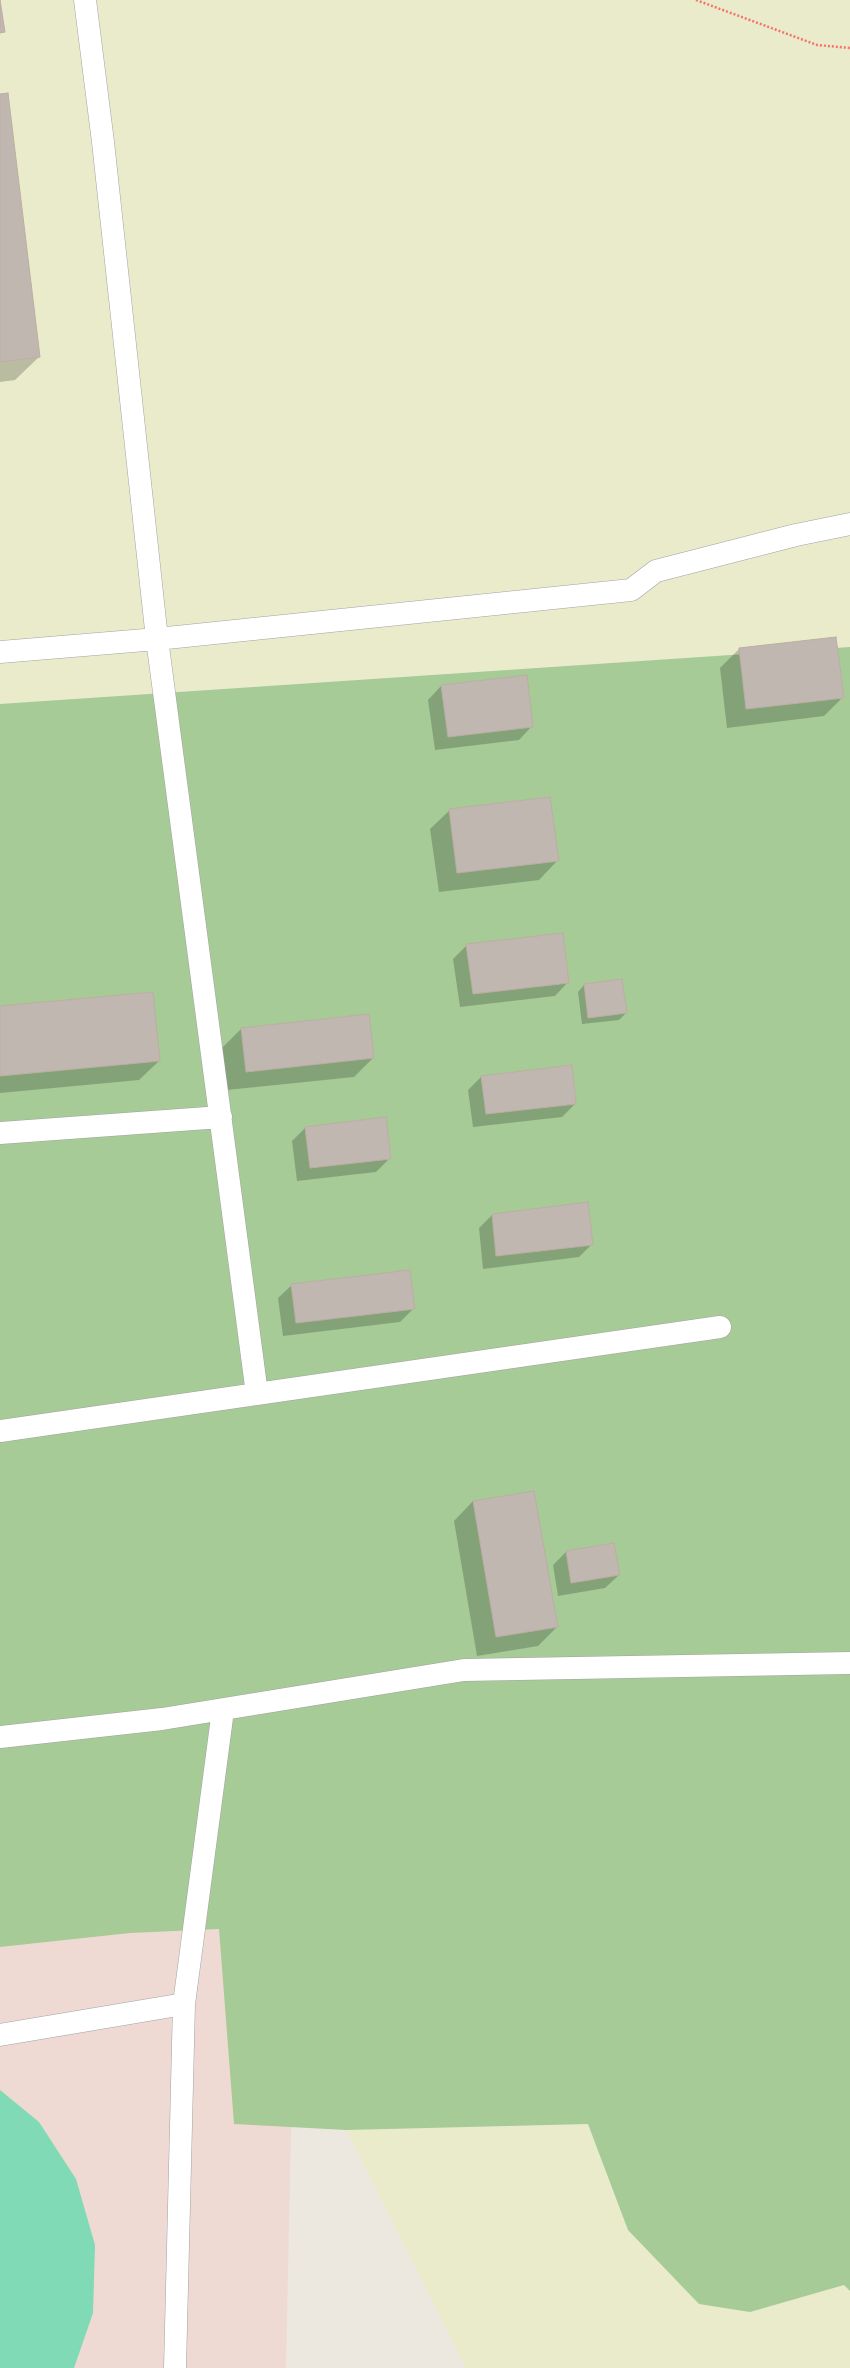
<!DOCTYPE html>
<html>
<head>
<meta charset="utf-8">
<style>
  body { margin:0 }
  canvas { display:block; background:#ece8e0 }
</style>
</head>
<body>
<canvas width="850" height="2368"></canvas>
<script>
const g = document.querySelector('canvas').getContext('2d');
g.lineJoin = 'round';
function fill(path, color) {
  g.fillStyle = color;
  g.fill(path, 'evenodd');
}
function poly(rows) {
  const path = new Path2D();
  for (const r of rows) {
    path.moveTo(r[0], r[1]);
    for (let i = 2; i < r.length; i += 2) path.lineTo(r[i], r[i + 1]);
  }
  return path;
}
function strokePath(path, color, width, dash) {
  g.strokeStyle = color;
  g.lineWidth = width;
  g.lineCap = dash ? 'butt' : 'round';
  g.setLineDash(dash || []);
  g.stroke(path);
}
const military = poly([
  [306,1411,286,2368,0,2368,0,1414]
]);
const farmland = poly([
  [0,0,850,0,850,647,0,704],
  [588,2124,628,2230,750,2312,844,2285,850,2291,850,2368,466,2368,346,2130]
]);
const forest = poly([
  [850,647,850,2291,844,2285,750,2312,699,2304,628,2230,588,2124,346,2130,234,2124,219,1929,130,1933,0,1947,0,704]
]);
const pitch = poly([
  [0,2090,39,2122,76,2179,95,2245,93,2313,74,2368,0,2368]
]);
const shadow = poly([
  [0,95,39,357,15,380,0,382],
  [835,638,843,697,824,716,727,728,720,668,739,649],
  [441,686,532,726,519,740,435,750,428,700],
  [450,810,558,860,539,880,439,892,430,829],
  [467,945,568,982,555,996,460,1007,453,959],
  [584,985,626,1013,619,1020,582,1024,578,992],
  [0,1007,159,1061,139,1080,0,1093],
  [241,1029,373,1058,354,1077,227,1090,222,1048],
  [481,1077,575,1104,562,1117,473,1127,468,1090],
  [305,1128,389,1159,376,1172,297,1181,292,1141],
  [492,1215,592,1244,579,1257,483,1269,479,1228],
  [292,1285,413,1309,400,1322,283,1336,278,1298],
  [473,1501,557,1627,538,1646,477,1656,454,1521],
  [566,1552,619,1575,605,1588,558,1596,553,1565]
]);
const building = poly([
  [0,0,5,32,0,33,0,0],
  [8,93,40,357,0,362,0,94,8,93],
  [836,637,844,698,746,709,739,648,836,637],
  [527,675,533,727,448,737,441,685,527,675],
  [550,797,559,861,457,873,449,809,550,797],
  [563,933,569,983,473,994,466,944,563,933],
  [622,979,627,1013,588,1018,584,984,622,979],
  [153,992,160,1061,0,1076,0,1006,153,992],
  [369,1014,374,1058,246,1072,241,1028,369,1014],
  [572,1065,576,1104,486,1114,481,1076,572,1065],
  [386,1117,391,1159,310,1168,305,1127,386,1117],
  [588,1202,593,1245,496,1256,492,1214,588,1202],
  [410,1270,415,1309,296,1323,291,1284,410,1270],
  [534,1491,558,1627,496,1637,473,1501,534,1491],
  [614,1543,620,1575,571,1583,566,1551,614,1543]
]);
const path = poly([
  [696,0,817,45,850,48]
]);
const minor = poly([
  [85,0,103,142,157,639,257,1394],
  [0,652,157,639,631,590,656,571,796,535,850,524],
  [0,1133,221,1117],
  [0,1431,720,1327],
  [0,1737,162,1719,464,1670,850,1663],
  [0,2035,184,2004],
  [175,2368,184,2004,223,1710]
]);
fill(military, '#eedad3');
fill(farmland, '#e9ebcb');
fill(forest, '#a6cb96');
fill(pitch, '#7fdab5');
fill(shadow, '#0003');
fill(building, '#c0b7b0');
strokePath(building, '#bdaea3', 1);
strokePath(minor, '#a2a2a2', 23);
strokePath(path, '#f57468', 2.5, [2, 2]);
strokePath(minor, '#fff', 22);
</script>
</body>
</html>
